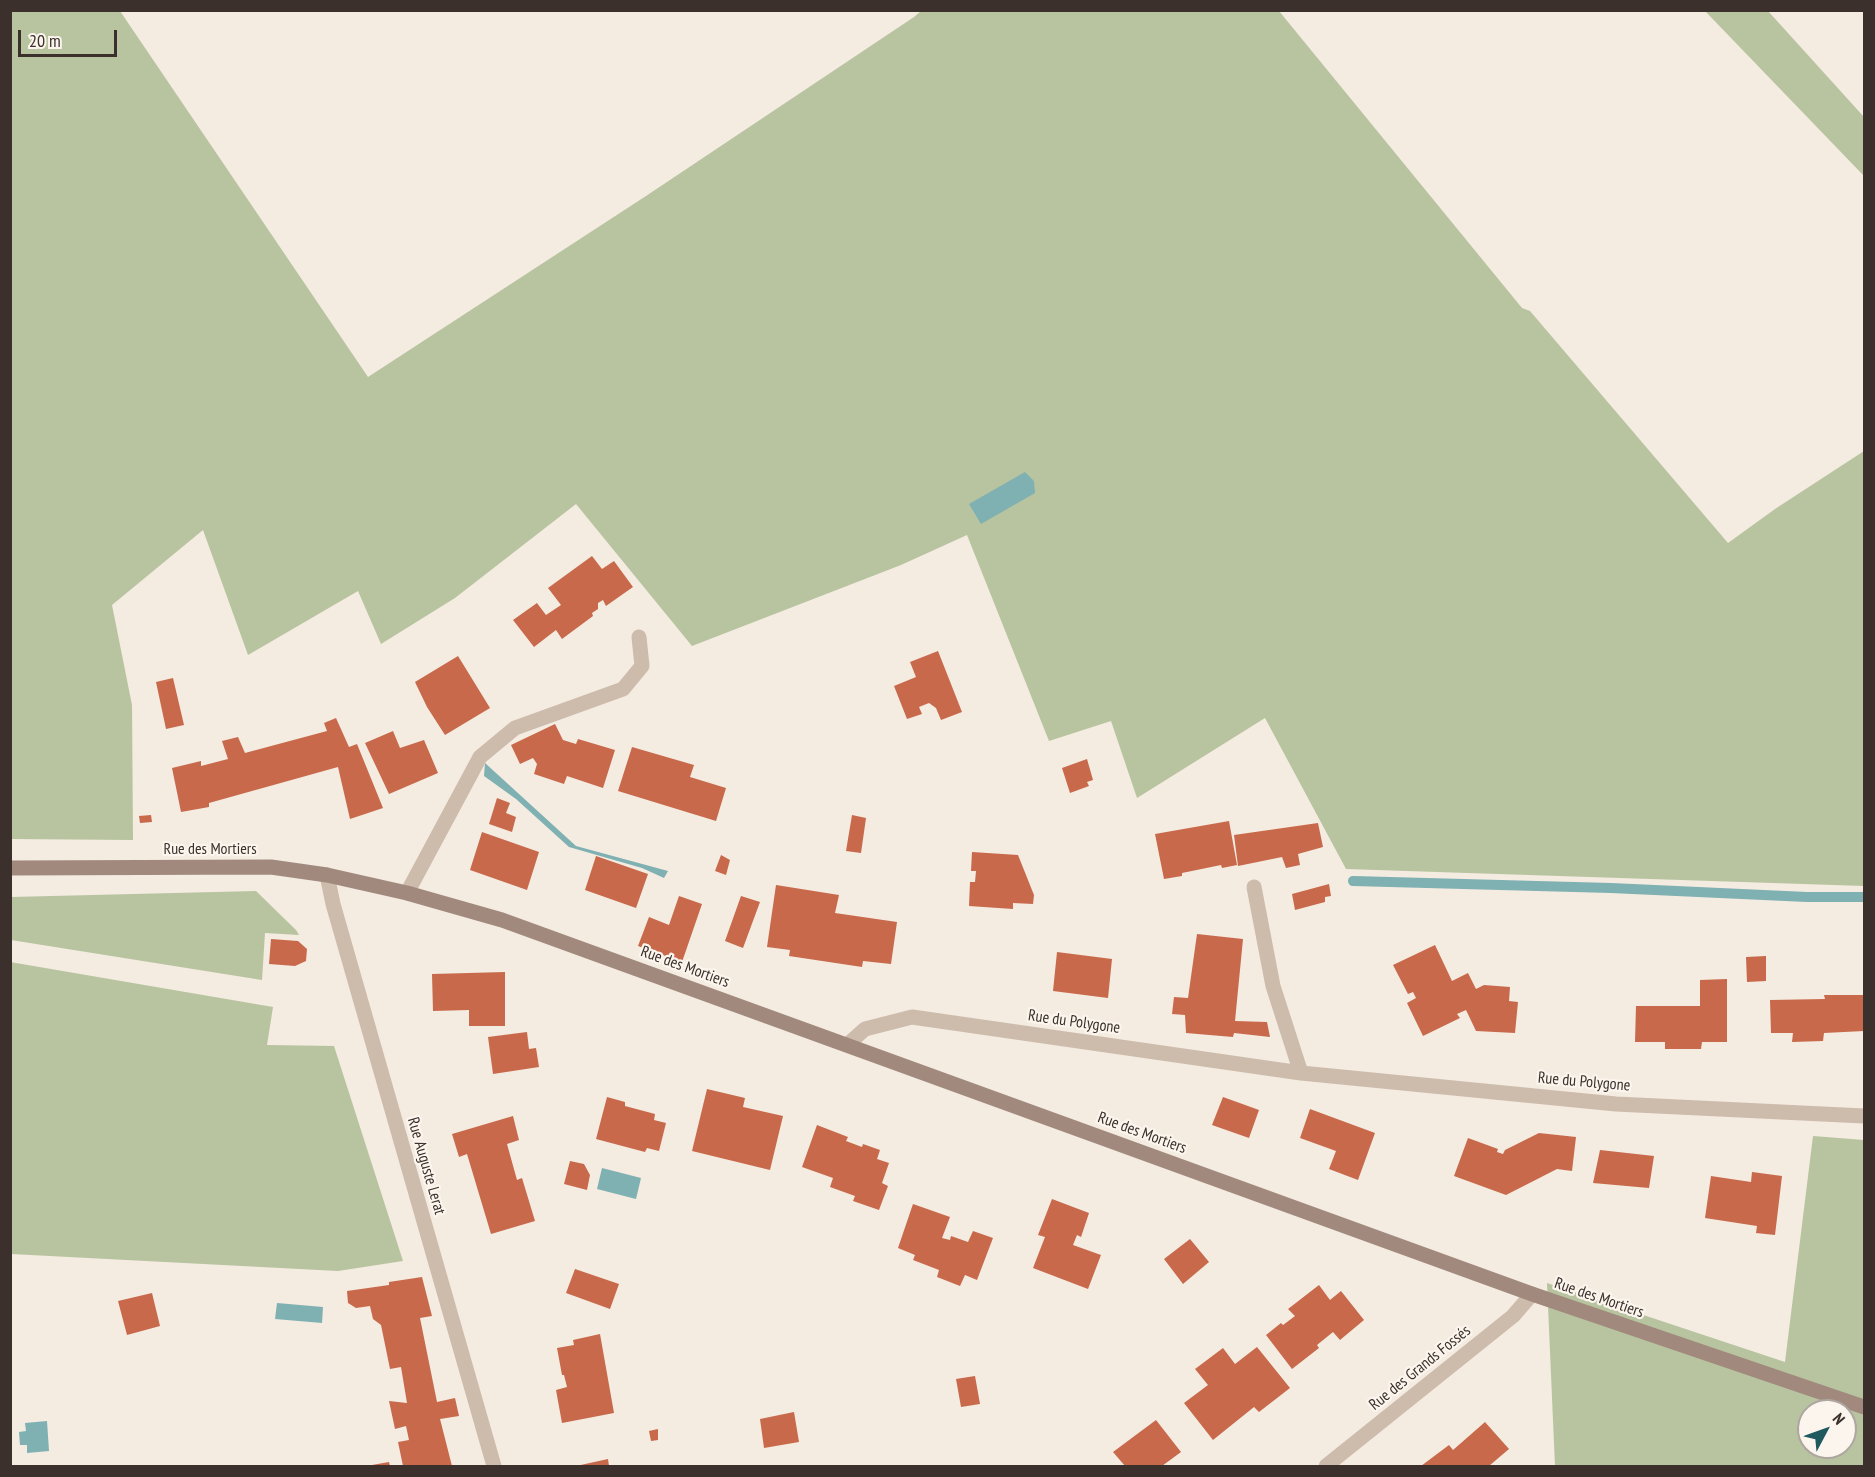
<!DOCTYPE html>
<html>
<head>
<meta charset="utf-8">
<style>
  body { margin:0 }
  #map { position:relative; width:1875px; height:1477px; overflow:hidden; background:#f4ebe1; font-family:"PT Sans Narrow",sans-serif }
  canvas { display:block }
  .frame { position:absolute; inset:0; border:12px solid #3b302b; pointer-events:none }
  .north { position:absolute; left:1797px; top:1399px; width:60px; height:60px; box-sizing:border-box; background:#fbf5ee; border:2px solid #aea6a0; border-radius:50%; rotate:49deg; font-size:16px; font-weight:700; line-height:24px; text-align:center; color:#3b302b }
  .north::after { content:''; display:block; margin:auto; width:21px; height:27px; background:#1f5a5e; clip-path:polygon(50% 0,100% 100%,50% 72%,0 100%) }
  .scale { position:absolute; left:18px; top:30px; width:99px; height:27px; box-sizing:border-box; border:3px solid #3b302b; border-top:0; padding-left:8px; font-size:18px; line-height:21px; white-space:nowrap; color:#3b302b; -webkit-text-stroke:4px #fbf5ee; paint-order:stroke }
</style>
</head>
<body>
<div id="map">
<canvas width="1875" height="1477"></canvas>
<div class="frame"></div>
<div class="north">N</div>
<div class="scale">20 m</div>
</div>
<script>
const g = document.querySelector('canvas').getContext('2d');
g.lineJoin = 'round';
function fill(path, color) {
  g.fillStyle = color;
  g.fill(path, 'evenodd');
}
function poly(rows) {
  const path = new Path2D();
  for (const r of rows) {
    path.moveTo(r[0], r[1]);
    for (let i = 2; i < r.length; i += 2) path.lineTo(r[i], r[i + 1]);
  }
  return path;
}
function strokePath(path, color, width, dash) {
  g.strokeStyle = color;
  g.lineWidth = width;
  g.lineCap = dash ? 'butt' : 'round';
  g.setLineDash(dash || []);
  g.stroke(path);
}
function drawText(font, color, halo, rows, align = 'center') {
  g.font = font + ' "PT Sans Narrow",sans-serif';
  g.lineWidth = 4.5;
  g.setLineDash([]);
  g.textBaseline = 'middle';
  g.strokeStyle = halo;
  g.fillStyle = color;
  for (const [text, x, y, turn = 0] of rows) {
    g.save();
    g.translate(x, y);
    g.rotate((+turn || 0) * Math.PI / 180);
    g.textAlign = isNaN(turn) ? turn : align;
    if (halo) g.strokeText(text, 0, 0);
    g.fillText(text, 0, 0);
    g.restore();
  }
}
const green = poly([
  [11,11,120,11,368,377,646,196,914,17,921,11,1279,11,1522,308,1530,311,1728,543,1775,509,1864,451,1864,886,1346,869,1265,718,1137,798,1111,721,1049,741,967,535,901,565,692,646,576,504,455,598,381,644,358,591,248,655,203,530,112,605,132,705,133,840,11,839],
  [1705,11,1768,11,1864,117,1864,176],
  [256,891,296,930,299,935,265,933,262,980,11,940,11,897],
  [10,962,273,1007,267,1045,334,1046,403,1261,338,1271,11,1254],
  [1813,1136,1864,1140,1864,1466,1555,1466,1547,1283,1785,1362],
  [1809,1411,1845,1411,1845,1447,1809,1447]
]);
const water = poly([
  [1025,472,1034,481,1035,493,981,524,969,504],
  [485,763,576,846,668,871,664,878,642,868,569,847,516,799,484,776],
  [602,1168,641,1178,636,1199,597,1189],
  [277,1303,323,1307,322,1323,275,1319],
  [47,1421,49,1451,27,1453,27,1445,20,1445,19,1432,26,1431,25,1423]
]);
const stream = poly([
  [1353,881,1611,888,1807,897,1864,897]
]);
const building = poly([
  [592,556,602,569,614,561,633,587,606,606,603,600,598,603,598,609,592,613,593,616,562,639,556,630,534,647,513,620,537,603,546,615,561,605,548,588],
  [938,651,962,712,941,720,936,708,929,703,919,707,922,714,907,719,894,686,916,677,910,662],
  [458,656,490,708,445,735,427,707,415,682],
  [173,678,184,725,166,729,156,682],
  [336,718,349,747,357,744,383,808,350,819,338,767,209,803,209,807,181,812,172,768,201,761,201,766,228,759,222,741,238,737,245,753,327,731,324,723],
  [555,724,563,740,576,744,578,739,615,750,603,788,567,776,564,784,534,774,537,764,533,758,520,764,511,745],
  [393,731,400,748,424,740,438,773,389,794,365,743],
  [632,747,694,765,690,777,726,788,716,821,618,791],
  [1087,759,1093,780,1087,782,1089,786,1070,793,1062,768],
  [497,798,510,803,506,813,516,817,512,832,489,824],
  [151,815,152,822,140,823,139,816],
  [852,815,866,818,861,853,846,851],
  [1229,821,1237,865,1222,868,1221,865,1182,873,1182,876,1164,879,1155,834],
  [1318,823,1323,847,1298,854,1300,865,1286,868,1282,857,1238,866,1234,835],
  [482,832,539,852,527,890,470,870],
  [972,852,1018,855,1034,895,1033,904,1013,903,1013,909,969,906,970,882,975,882,976,871,971,871],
  [721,855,730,860,726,875,715,871],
  [596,856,648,874,636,908,585,890],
  [1329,884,1331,896,1325,897,1325,902,1295,910,1292,894],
  [776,885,839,895,835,913,897,922,891,964,863,961,862,967,789,956,790,950,767,947],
  [679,896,702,904,682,962,638,946,649,917,669,925],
  [741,896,760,902,743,948,725,941],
  [1197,934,1243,939,1235,1021,1267,1022,1270,1037,1234,1033,1233,1037,1186,1033,1185,1015,1172,1014,1174,997,1188,998],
  [271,939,298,941,307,949,306,961,295,966,269,964],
  [1435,945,1452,981,1468,973,1476,989,1484,985,1510,987,1509,1001,1518,1002,1515,1033,1476,1031,1466,1010,1457,1014,1460,1018,1423,1036,1407,1003,1416,998,1413,992,1408,994,1393,965],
  [1057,952,1112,959,1108,998,1053,991],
  [1766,956,1766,981,1747,982,1746,957],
  [505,972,505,1026,469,1026,469,1010,433,1011,432,974],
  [1727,979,1727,1042,1702,1042,1701,1049,1665,1049,1665,1042,1635,1042,1636,1006,1700,1006,1700,980],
  [1824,995,1864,995,1864,1031,1824,1033,1823,1041,1792,1042,1793,1033,1771,1033,1770,1000,1825,999],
  [527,1032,529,1049,536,1048,539,1067,493,1074,488,1037],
  [707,1089,745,1098,743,1107,783,1116,770,1170,692,1151],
  [607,1097,625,1102,625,1106,655,1114,654,1120,666,1123,659,1151,647,1148,645,1152,596,1139],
  [1223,1097,1259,1110,1249,1138,1212,1125],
  [1310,1109,1375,1133,1358,1180,1329,1169,1336,1151,1300,1138],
  [513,1116,519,1140,507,1144,517,1180,522,1178,535,1221,491,1234,467,1154,459,1157,452,1134],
  [817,1125,848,1137,846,1141,862,1147,863,1144,880,1150,877,1159,889,1163,882,1183,888,1186,879,1210,853,1201,855,1196,830,1187,833,1178,802,1167],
  [1539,1133,1576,1137,1572,1171,1557,1169,1506,1195,1454,1176,1468,1138,1498,1149,1497,1152,1503,1154,1505,1150],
  [1600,1150,1654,1156,1649,1188,1593,1183],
  [570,1161,584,1164,590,1175,587,1190,564,1184],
  [1752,1172,1782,1176,1775,1235,1756,1233,1757,1226,1705,1218,1711,1176,1751,1182],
  [1052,1199,1089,1213,1081,1237,1077,1235,1073,1245,1101,1255,1088,1289,1033,1268,1045,1237,1038,1235],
  [913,1204,950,1217,942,1238,950,1240,951,1236,968,1242,973,1231,993,1238,977,1280,965,1275,960,1286,937,1277,939,1270,913,1260,915,1255,898,1248],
  [1190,1239,1209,1262,1183,1284,1164,1259],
  [575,1269,619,1284,610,1309,566,1293],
  [422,1277,432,1316,420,1318,437,1402,455,1398,459,1416,440,1419,452,1466,403,1466,398,1442,409,1440,406,1426,395,1429,389,1401,407,1403,401,1367,390,1369,381,1325,373,1319,370,1306,356,1308,348,1303,347,1291,389,1285,389,1282],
  [1319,1285,1330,1300,1341,1291,1364,1320,1340,1340,1333,1332,1317,1345,1319,1348,1292,1369,1266,1335,1281,1323,1283,1325,1295,1316,1288,1309],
  [152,1293,160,1326,127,1335,118,1301],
  [600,1334,614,1413,562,1423,556,1390,567,1387,564,1375,562,1375,557,1348,574,1345,573,1340],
  [1257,1347,1290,1388,1259,1412,1254,1407,1213,1440,1184,1403,1208,1385,1195,1369,1223,1348,1235,1364],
  [975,1376,980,1404,961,1407,956,1379],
  [794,1412,799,1442,764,1448,760,1419],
  [1156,1420,1181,1452,1162,1466,1125,1466,1113,1452],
  [1485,1422,1509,1449,1489,1466,1421,1466,1449,1445,1453,1450],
  [658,1429,658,1440,651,1441,649,1431],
  [608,1459,609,1466,576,1466],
  [389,1462,390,1466,373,1466,372,1465]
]);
const lane = poly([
  [407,893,480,757,515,728,623,689,642,666,639,637]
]);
const street = poly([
  [327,875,333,904,494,1466],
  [1254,887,1273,986,1301,1073],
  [847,1045,865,1029,912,1017,1301,1073,1616,1104,1864,1116],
  [1326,1466,1513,1316,1532,1294]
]);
const secondary = poly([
  [10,868,271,867,327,875,407,893,502,920,1532,1294,1864,1407]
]);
const streetNames = [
  ["Rue des Mortiers",210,849],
  ["Rue des Mortiers",685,967,20],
  ["Rue du Polygone",1074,1022,8],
  ["Rue du Polygone",1584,1082,5],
  ["Rue des Mortiers",1142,1133,20],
  ["Rue Auguste Lerat",426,1166,74],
  ["Rue des Mortiers",1599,1298,19],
  ["Rue des Grands Fossés",1420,1368,-39]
];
fill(green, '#b8c4a0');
fill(water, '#7fb0b2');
strokePath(stream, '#7fb0b2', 10);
fill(building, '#c8694b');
strokePath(lane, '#cdbbac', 15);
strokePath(street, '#cdbbac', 15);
strokePath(secondary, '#a18a7d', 15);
drawText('16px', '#3b302b', '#fbf5ee', streetNames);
</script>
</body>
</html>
